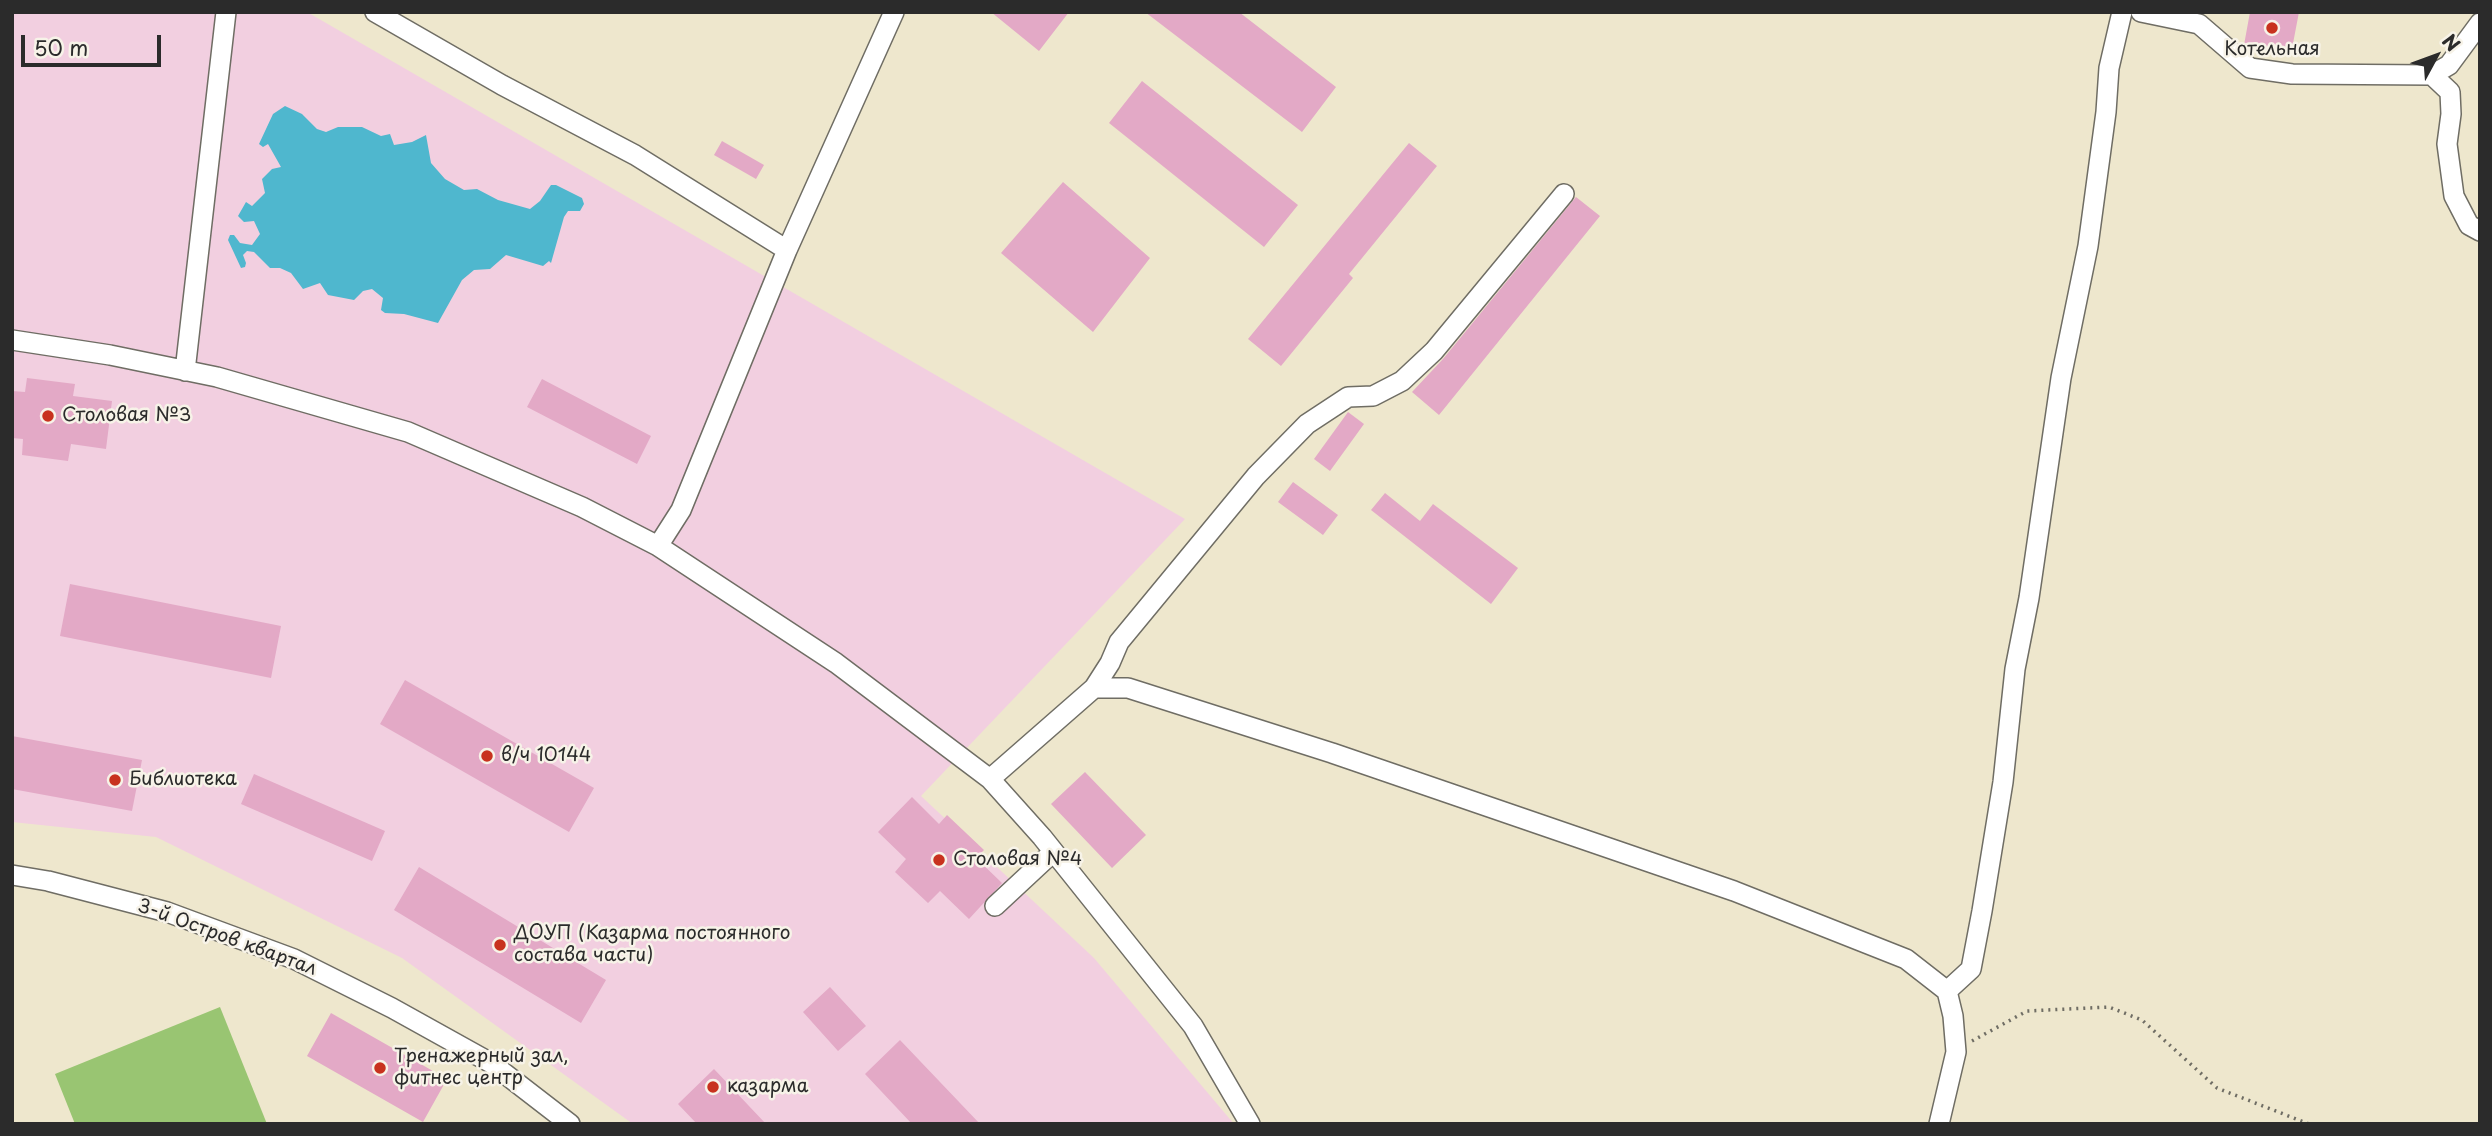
<!DOCTYPE html>
<html>
<head>
<meta charset="utf-8">
<style>
  body { margin:0 }
  #map { position:relative; width:2492px; height:1136px; overflow:hidden; background:#eee7cd; font-family:"Playpen Sans",sans-serif }
  canvas { display:block }
  .frame { position:absolute; inset:0; border:14px solid #2b2b2b; pointer-events:none }
  .north { position:absolute; left:2401px; top:21px; width:70px; height:70px; -webkit-text-stroke:5px #f7f3e8; paint-order:stroke; rotate:49deg; font-size:19px; font-weight:700; line-height:28px; text-align:center; color:#2b2b2b }
  .north::after { content:''; display:block; margin:auto; width:24px; height:32px; background:#2b2b2b; clip-path:polygon(50% 0,100% 100%,50% 72%,0 100%) }
  .scale { position:absolute; left:21px; top:35px; width:140px; height:32px; box-sizing:border-box; border:4px solid #2b2b2b; border-top:0; padding-left:9px; font-size:21px; line-height:24px; white-space:nowrap; color:#2b2b2b; -webkit-text-stroke:5px #f7f3e8; paint-order:stroke }
</style>
</head>
<body>
<div id="map">
<canvas width="2492" height="1136"></canvas>
<div class="frame"></div>
<div class="north">N</div>
<div class="scale">50 m</div>
</div>
<script>
const g = document.querySelector('canvas').getContext('2d');
g.lineJoin = 'round';
function fill(path, color) {
  g.fillStyle = color;
  g.fill(path, 'evenodd');
}
function poly(rows) {
  const path = new Path2D();
  for (const r of rows) {
    path.moveTo(r[0], r[1]);
    for (let i = 2; i < r.length; i += 2) path.lineTo(r[i], r[i + 1]);
  }
  return path;
}
function strokePath(path, color, width, dash) {
  g.strokeStyle = color;
  g.lineWidth = width;
  g.lineCap = dash ? 'butt' : 'round';
  g.setLineDash(dash || []);
  g.stroke(path);
}
function drawText(font, color, halo, rows, align = 'center') {
  g.font = font + ' "Playpen Sans",sans-serif';
  g.lineWidth = 5;
  g.setLineDash([]);
  g.textBaseline = 'middle';
  g.strokeStyle = halo;
  g.fillStyle = color;
  for (const [text, x, y, turn = 0] of rows) {
    g.save();
    g.translate(x, y);
    g.rotate((+turn || 0) * Math.PI / 180);
    g.textAlign = isNaN(turn) ? turn : align;
    if (halo) g.strokeText(text, 0, 0);
    g.fillText(text, 0, 0);
    g.restore();
  }
}
const built = poly([
  [12,12,307,12,1185,519,921,796,1094,958,1234,1124,633,1124,402,958,156,837,12,822]
]);
const green = poly([
  [220,1007,267,1124,75,1124,55,1074]
]);
const water = poly([
  [285,106,302,114,317,129,326,132,338,127,362,127,381,136,390,134,394,145,412,142,426,135,431,163,445,179,464,190,477,189,498,200,530,209,540,201,551,185,556,185,582,198,584,204,580,211,568,211,564,217,551,263,549,261,543,266,506,255,490,269,474,270,462,280,438,323,404,314,385,313,381,310,383,298,372,289,363,291,354,300,328,295,320,283,303,289,291,273,280,268,270,268,254,252,247,251,243,255,246,263,245,267,241,268,228,240,230,235,234,235,240,243,252,245,260,234,254,221,244,222,238,216,246,202,252,206,265,193,262,179,272,169,281,167,268,144,263,147,259,144,273,114]
]);
const building = poly([
  [991,12,1069,12,1039,51],
  [1145,12,1239,12,1336,87,1302,132],
  [2250,12,2299,12,2291,54,2244,45],
  [1142,81,1298,205,1264,247,1109,123],
  [722,141,764,165,756,179,714,155],
  [1409,143,1437,166,1349,274,1353,278,1281,366,1248,339],
  [1063,182,1150,258,1093,332,1001,253],
  [1576,197,1600,216,1439,415,1412,392,1443,359],
  [27,378,75,384,73,396,112,401,106,449,71,444,68,461,22,455,23,439,12,438,12,391,25,392],
  [542,379,651,436,637,464,527,407],
  [1348,412,1364,424,1330,471,1314,459],
  [1293,482,1338,515,1323,535,1278,502],
  [1385,493,1420,521,1433,504,1518,568,1491,604,1371,510],
  [70,584,281,626,271,678,60,636],
  [405,680,594,788,569,832,380,724],
  [12,736,142,760,132,811,12,789],
  [1085,772,1146,835,1112,868,1051,804],
  [254,774,385,831,372,861,241,804],
  [912,797,939,824,947,815,984,850,976,858,1002,883,969,919,940,891,928,903,895,872,906,859,878,832],
  [419,867,606,980,581,1023,394,910],
  [830,987,866,1026,838,1051,803,1012],
  [331,1013,447,1079,423,1122,307,1056],
  [900,1040,980,1124,912,1124,865,1074],
  [714,1069,766,1124,697,1124,678,1104]
]);
const path = poly([
  [1972,1041,2027,1011,2109,1007,2142,1020,2217,1088,2309,1124]
]);
const street = poly([
  [375,12,502,85,635,155,787,250],
  [894,12,787,250,681,510,658,546,836,663,990,779,1042,837,1193,1026,1250,1124],
  [2141,12,2199,24,2250,68,2292,74,2432,75,2449,65,2480,23],
  [2432,75,2450,92,2451,114,2447,144,2454,196,2469,225,2480,231],
  [12,340,110,355,217,377,408,432,582,507,658,546],
  [185,371,226,12],
  [1094,688,1128,688,1332,753,1734,891,1906,959,1947,991,1953,1016,1956,1052,1939,1124],
  [990,779,1094,688,1110,663,1119,642,1256,476,1307,424,1348,397,1373,396,1402,381,1434,351,1564,194],
  [12,875,48,881,167,912,294,959,392,1008,491,1063,570,1124],
  [995,906,1052,853],
  [1947,991,1971,969,1982,911,2003,782,2015,669,2029,598,2061,378,2088,246,2106,112,2109,68,2122,12]
]);
const markers = [
  [2272,28,7,"#c8321e"],
  [48,416,7,"#c8321e"],
  [487,756,7,"#c8321e"],
  [115,780,7,"#c8321e"],
  [939,860,7,"#c8321e"],
  [500,945,7,"#c8321e"],
  [380,1068,7,"#c8321e"],
  [713,1087,7,"#c8321e"]
];
const poiNames = [
  ["Котельная",2272,50,"center"],
  ["Столовая №3",62,416],
  ["в/ч 10144",501,756],
  ["Библиотека",129,780],
  ["Столовая №4",953,860],
  ["ДОУП (Казарма постоянного",514,934],
  ["состава части)",514,956],
  ["Тренажерный зал,",394,1057],
  ["фитнес центр",394,1079],
  ["казарма",727,1087]
];
const streetNames = [
  ["3-й Остров квартал",227,938,20]
];
fill(built, '#f2cfe0');
fill(green, '#99c572');
fill(water, '#4fb7ce');
fill(building, '#e3a9c6');
strokePath(street, '#6f6d64', 22);
strokePath(path, '#6f6d64', 3.5, [2, 5]);
strokePath(street, '#fff', 19);
for (const [x, y, r, color] of markers) {
  const dot = new Path2D();
  dot.arc(x, y, r, 0, 2 * Math.PI);
  g.fillStyle = color;
  g.fill(dot);
  strokePath(dot, '#f7f3e8', 2.5);
}
drawText('19px', '#2b2b2b', '#f7f3e8', poiNames, 'left');
drawText('19px', '#2b2b2b', '#f7f3e8', streetNames);
</script>
</body>
</html>
